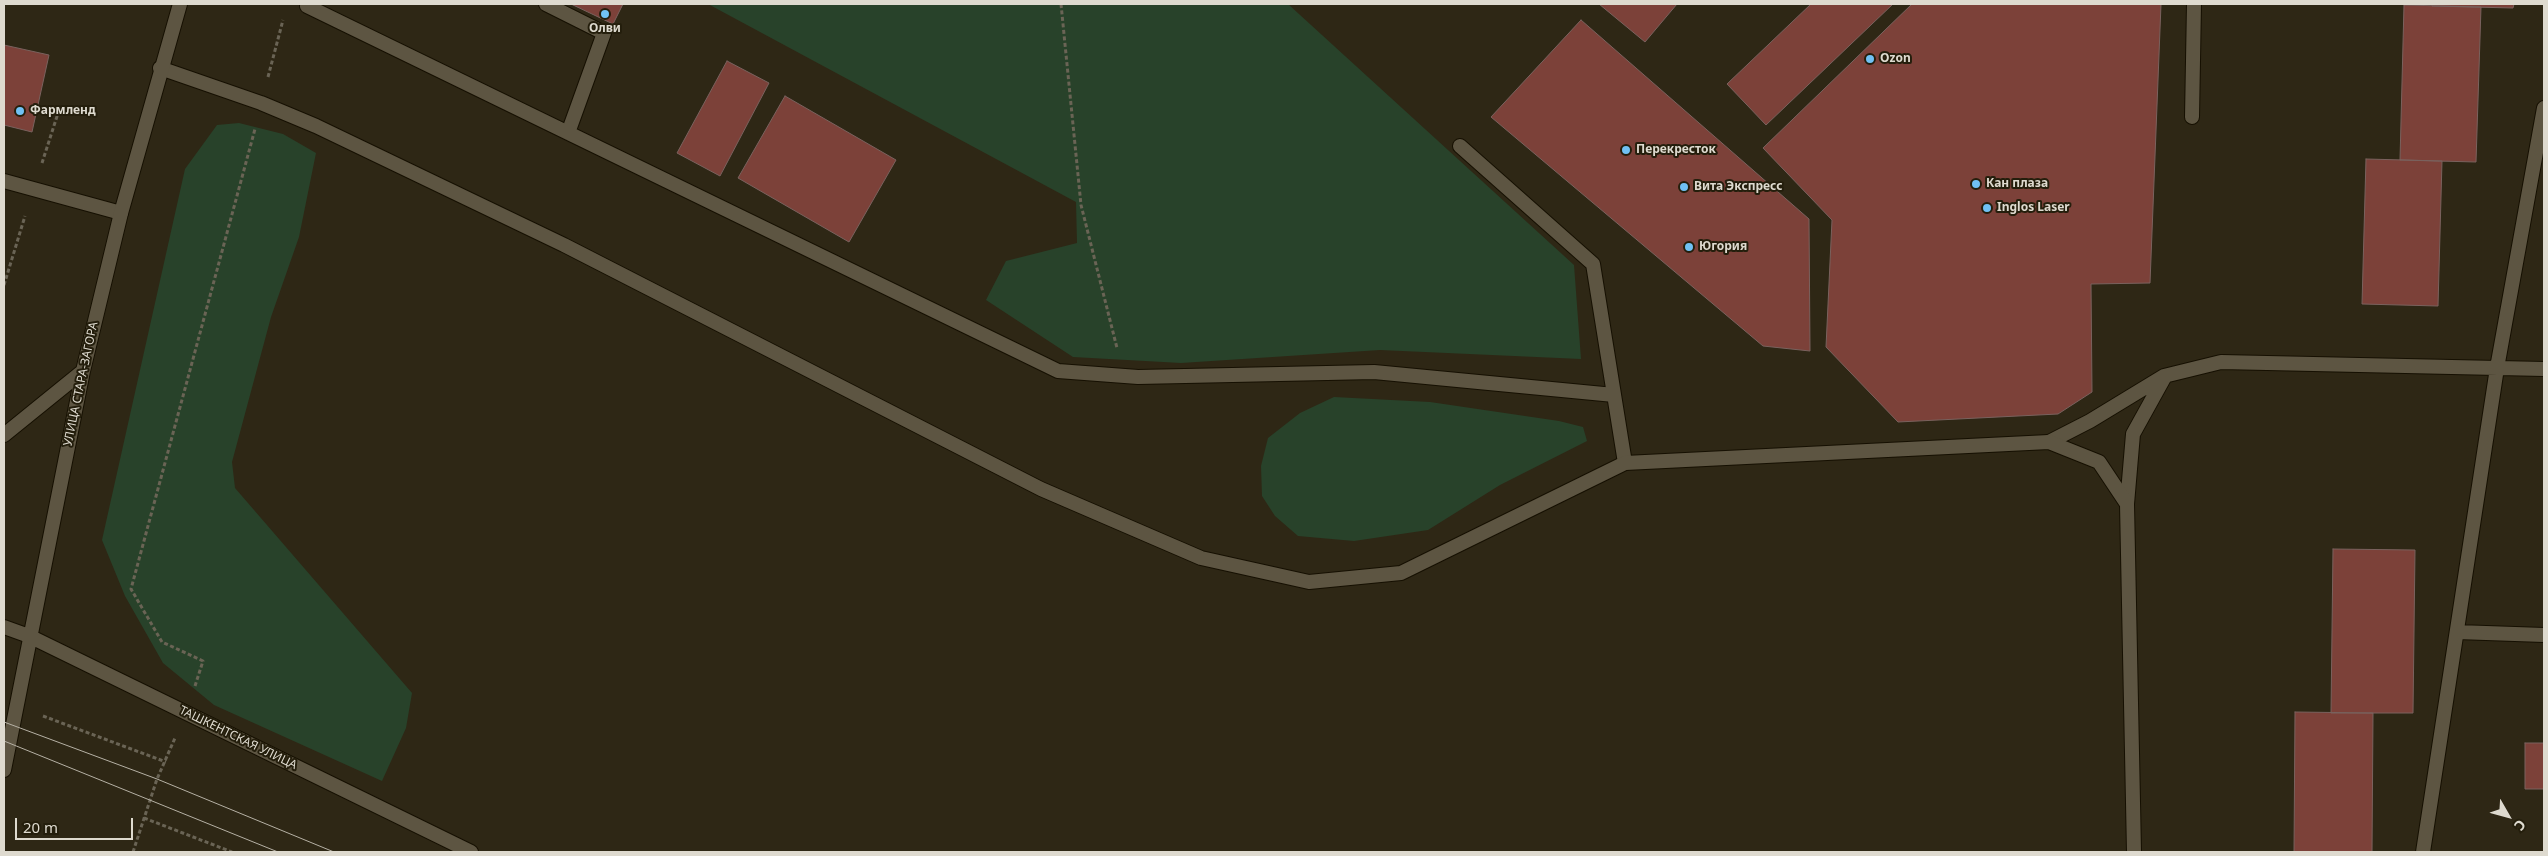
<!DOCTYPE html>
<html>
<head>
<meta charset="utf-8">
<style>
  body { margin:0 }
  #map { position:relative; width:2548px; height:856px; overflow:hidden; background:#2e2715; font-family:"Noto Sans",sans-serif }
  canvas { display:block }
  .frame { position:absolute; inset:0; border:5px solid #dedacf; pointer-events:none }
  .north { position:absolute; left:2483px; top:791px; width:50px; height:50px; -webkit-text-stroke:4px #241e0c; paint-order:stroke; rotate:128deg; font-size:14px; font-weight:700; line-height:20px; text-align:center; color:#dedacf }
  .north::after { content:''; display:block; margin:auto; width:18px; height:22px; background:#dedacf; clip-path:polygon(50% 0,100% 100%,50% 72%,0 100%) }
  .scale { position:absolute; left:15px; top:818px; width:118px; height:22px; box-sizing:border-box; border:2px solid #dedacf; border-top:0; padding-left:6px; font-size:15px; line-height:18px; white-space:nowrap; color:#dedacf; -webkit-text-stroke:4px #241e0c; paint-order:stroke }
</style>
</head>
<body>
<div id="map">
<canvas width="2548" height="856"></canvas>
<div class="frame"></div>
<div class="north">С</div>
<div class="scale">20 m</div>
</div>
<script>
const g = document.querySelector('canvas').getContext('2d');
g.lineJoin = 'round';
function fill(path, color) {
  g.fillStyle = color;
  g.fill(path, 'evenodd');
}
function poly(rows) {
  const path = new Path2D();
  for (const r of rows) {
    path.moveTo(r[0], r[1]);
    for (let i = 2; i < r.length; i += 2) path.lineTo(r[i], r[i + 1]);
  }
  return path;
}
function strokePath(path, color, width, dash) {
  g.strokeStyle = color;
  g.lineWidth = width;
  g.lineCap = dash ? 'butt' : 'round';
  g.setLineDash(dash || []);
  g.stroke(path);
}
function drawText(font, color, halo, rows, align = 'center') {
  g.font = font + ' "Noto Sans",sans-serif';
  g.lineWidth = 4;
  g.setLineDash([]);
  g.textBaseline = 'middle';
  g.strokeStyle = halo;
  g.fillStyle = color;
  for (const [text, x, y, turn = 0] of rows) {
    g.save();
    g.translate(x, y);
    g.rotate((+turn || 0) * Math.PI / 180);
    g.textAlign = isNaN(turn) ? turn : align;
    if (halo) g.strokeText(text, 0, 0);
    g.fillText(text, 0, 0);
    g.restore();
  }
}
const green = poly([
  [708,4,1288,4,1574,265,1581,359,1380,350,1181,363,1073,357,986,300,1006,261,1077,243,1076,202],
  [239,123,283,134,316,153,299,237,271,317,232,462,235,488,412,693,406,728,382,781,214,705,163,663,125,596,102,540,185,169,217,125],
  [1334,397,1430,402,1559,421,1583,427,1587,441,1500,485,1428,530,1354,541,1298,536,1275,516,1262,496,1261,466,1268,438,1300,413]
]);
const building = poly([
  [571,4,623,4,613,24,571,4],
  [1599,4,1677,4,1645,42,1599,4],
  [1811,4,1893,4,1766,125,1727,84,1811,4],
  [1912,4,2161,4,2150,283,2091,284,2092,392,2058,414,1898,422,1826,347,1832,220,1763,148,1912,4],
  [2432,4,2514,4,2513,8,2432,6,2432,4],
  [2404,5,2481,7,2476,162,2400,160,2404,5],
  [1581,20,1809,219,1810,351,1763,346,1491,117,1581,20],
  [4,45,49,55,32,132,4,125,4,45],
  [727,61,769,83,720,176,677,153,727,61],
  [785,96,896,160,849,242,738,178,785,96],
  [2366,159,2442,161,2438,306,2362,304,2366,159],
  [2333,549,2415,550,2413,713,2331,713,2333,549],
  [2295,712,2373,713,2372,852,2294,852,2295,712],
  [2525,743,2544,743,2544,789,2525,789,2525,743]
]);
const path = poly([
  [1061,4,1081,205,1117,348],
  [268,77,283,20],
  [42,163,60,107],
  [4,285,25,216],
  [195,686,203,661,162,642,131,589,255,129],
  [43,716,166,762],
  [144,818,232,852],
  [133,852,157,779,175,738]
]);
const service = poly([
  [546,4,604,33,568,133],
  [307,6,1058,371,1138,377,1374,372,1614,395],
  [2192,117,2194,4],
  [1460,146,1593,264,1625,463],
  [4,181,121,213],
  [2049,442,2090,421,2164,376,2221,362,2544,369],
  [2127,504,2133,434,2164,378],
  [2457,632,2544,635],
  [2423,852,2497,368,2544,108]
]);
const minor = poly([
  [160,68,261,103,316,126,564,245,1041,489,1201,558,1309,582,1401,573,1625,463,2049,442,2099,462,2127,504,2134,852]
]);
const secondary = poly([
  [4,435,83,371],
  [4,627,29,636,471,852],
  [4,770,83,371,121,213,180,4]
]);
const tram = poly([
  [4,722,157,779,334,852],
  [4,741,278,852]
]);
const markers = [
  [605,14,5,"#70c1f4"],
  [1870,59,5,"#70c1f4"],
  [20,111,5,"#70c1f4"],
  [1626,150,5,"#70c1f4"],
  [1976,184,5,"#70c1f4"],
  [1684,187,5,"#70c1f4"],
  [1987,208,5,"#70c1f4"],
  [1689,247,5,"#70c1f4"]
];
const poiNames = [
  ["Олви",605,29,"center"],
  ["Ozon",1880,59],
  ["Фармленд",30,111],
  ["Перекресток",1636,150],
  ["Кан плаза",1986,184],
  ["Вита Экспресс",1694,187],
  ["Inglos Laser",1997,208],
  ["Югория",1699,247]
];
const streetNames = [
  ["УЛИЦА СТАРА-ЗАГОРА",81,384,-78],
  ["ТАШКЕНТСКАЯ УЛИЦА",238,738,26]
];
fill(green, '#28422a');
fill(building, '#7c4139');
strokePath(building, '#7a625e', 1);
strokePath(service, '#161002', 16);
strokePath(minor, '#161002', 16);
strokePath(secondary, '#161002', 16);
strokePath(path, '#6a6455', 3, [4, 2.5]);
strokePath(service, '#5d5542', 14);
strokePath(minor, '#5d5542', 14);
strokePath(secondary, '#5d5542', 14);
strokePath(tram, '#b6b1a5', 1);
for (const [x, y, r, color] of markers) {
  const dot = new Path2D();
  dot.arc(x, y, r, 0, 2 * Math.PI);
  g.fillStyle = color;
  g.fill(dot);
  strokePath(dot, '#241e0c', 2);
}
drawText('bold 12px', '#dedacf', '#241e0c', poiNames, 'left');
drawText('12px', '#dedacf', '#241e0c', streetNames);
</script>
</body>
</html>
